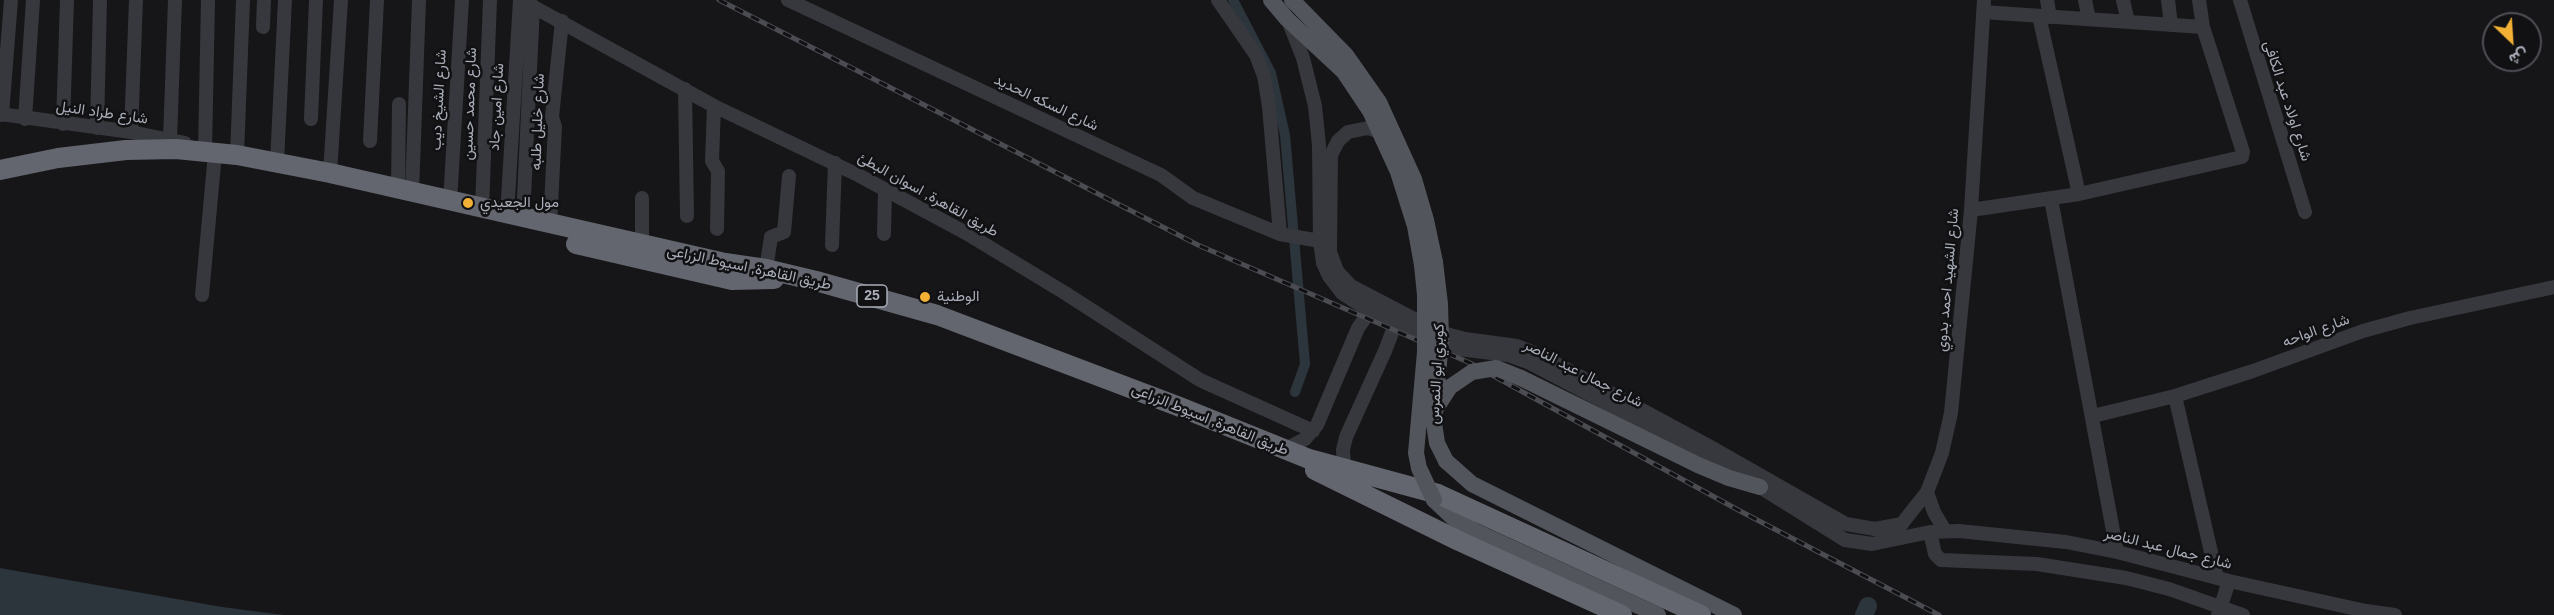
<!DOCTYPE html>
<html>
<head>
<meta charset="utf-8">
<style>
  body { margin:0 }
  #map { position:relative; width:2554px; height:615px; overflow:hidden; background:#161618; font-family:Helvetica,Vazirmatn,sans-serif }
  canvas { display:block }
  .north { position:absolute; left:2482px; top:12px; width:60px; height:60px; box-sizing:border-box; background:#111113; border:2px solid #4d4f55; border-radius:50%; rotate:155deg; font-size:16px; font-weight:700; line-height:24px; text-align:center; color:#a8adb8 }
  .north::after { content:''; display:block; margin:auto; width:21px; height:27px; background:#f2b134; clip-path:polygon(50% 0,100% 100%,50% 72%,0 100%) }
</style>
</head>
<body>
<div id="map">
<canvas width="2554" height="615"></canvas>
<div class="north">ش</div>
</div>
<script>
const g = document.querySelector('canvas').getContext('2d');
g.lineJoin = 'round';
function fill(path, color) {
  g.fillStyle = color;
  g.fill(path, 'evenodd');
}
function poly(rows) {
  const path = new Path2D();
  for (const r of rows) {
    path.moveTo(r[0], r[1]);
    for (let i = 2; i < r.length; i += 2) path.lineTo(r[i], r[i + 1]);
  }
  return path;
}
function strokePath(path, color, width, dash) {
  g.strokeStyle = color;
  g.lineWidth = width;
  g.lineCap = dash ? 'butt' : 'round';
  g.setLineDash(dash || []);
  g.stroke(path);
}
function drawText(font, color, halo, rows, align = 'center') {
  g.font = font + ' Helvetica,Vazirmatn,sans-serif';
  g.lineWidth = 5;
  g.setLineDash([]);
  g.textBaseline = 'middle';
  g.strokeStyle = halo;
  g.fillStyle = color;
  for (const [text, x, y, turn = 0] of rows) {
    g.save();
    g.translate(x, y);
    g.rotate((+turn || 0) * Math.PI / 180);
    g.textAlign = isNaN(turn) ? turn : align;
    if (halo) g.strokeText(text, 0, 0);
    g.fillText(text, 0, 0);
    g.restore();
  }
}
const water = poly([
  [0,568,222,607,284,615,0,615]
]);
const canal = poly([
  [1233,0,1271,73,1285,135,1305,364,1295,392]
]);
const river = poly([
  [1864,615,1868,606]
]);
const minor = poly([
  [521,0,714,106,858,175,966,233,1065,293,1200,380,1313,431],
  [788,0,1161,175,1193,198,1280,234,1320,241],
  [1218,0,1256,55,1264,76,1269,107,1280,234],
  [2047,0,2050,17],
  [2085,0,2089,19],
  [2123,0,2128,22],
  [2168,0,2171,25],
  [2240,0,2305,212],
  [1983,12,2203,27],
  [2039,16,2079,194],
  [1288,20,1303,58,1315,106,1319,145,1320,241,1323,263,1329,276,1342,293,1370,311,1459,349,1508,355,1530,363,1684,444,1760,487,1845,540,1872,544,1930,532,1959,531,2066,542,2117,552,2229,581,2366,611,2395,615],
  [263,27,264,0],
  [685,89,687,216],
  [714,106,712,161,718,171,717,229],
  [0,114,131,132,185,143],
  [2,115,11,0],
  [25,119,33,0],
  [311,119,316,0],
  [63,124,67,0],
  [97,128,100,0],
  [131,132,136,0],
  [1381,132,1368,128,1348,132,1338,141,1331,155,1330,252,1337,271,1351,286,1439,332,1465,339,1517,346,1540,355,1716,450,1846,524,1875,529,1902,524],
  [170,140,175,0],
  [370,141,377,0],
  [205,151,208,0],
  [237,155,243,0],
  [277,162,285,0],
  [330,173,341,0],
  [398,189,399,104],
  [412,193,419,0],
  [2051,199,2117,552],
  [450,202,462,0],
  [482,209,490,0],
  [1971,210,2079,194,2242,157,2243,152,2203,27,2199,0],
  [507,215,520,0],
  [523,219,533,6],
  [550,225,555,127,552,117,562,21],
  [884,234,885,189],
  [642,244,642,198],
  [832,245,835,163],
  [766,269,771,237,784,232,789,176],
  [202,295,214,164],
  [2175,396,2217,578],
  [2093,416,2175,396,2253,371,2363,331,2410,318,2554,287],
  [1284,450,1305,439,1317,425,1358,328,1370,311],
  [1344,467,1343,450,1346,437,1385,351,1396,322],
  [1927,492,1934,512,1945,531],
  [1896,531,1927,492,1942,453,1951,413,1971,210,1984,0],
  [1930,532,1935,554,1941,560,2037,564,2126,578,2169,589,2243,615],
  [2218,615,2229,581]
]);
const major = poly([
  [1271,0,1287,19,1344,72,1370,111,1398,172,1415,226,1422,265],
  [1292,0,1346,55,1379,102,1414,179,1426,220,1435,262],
  [1521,378,1698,465,1729,478,1760,487],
  [1446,461,1472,484,1734,615],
  [1434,500,1453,518,1475,531,1658,615]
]);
const highway = poly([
  [0,170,58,158,126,150,176,149,237,155,330,173,725,263,766,269,816,281,937,315,1180,407,1309,459,1438,494,1701,615],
  [576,244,732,280,774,279],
  [1315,470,1459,541,1622,615]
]);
const rail = poly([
  [719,0,1198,245,1470,363,1740,511,1939,615]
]);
const majorBridge = poly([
  [1435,262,1440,304,1441,339,1434,423,1437,443,1446,461],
  [1422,265,1425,295,1425,352,1416,453,1419,468,1434,500],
  [1437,407,1450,387,1472,372,1496,368,1521,378]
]);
const markers = [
  [468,203,6,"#f2b134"],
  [925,297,6,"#f2b134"]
];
const shields = [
  [872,296,30]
];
const shieldNames = [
  ["25",872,296]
];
const streetNames = [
  ["شارع الشيخ ديب",439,100,-87],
  ["شارع اولاد عبد الكافى",2287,101,72],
  ["شارع السكه الحديد",1046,103,25],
  ["شارع محمد حسين",470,104,-88],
  ["شارع امين جاد",497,107,-87],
  ["شارع طراد النيل",102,113,8],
  ["شارع خليل طلبه",538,122,-88],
  ["طريق القاهرة, اسوان البطئ",928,195,29],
  ["طريق القاهرة, اسيوط الزراعى",749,268,12],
  ["شارع الشهيد احمد بدوي",1948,280,-85],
  ["شارع الواحه",2316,331,-20],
  ["كوبري ابو النمرس",1437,374,-87],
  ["شارع جمال عبد الناصر",1583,374,27],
  ["طريق القاهرة, اسيوط الزراعى",1210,420,22],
  ["شارع جمال عبد الناصر",2168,549,14]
];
const poiNames = [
  ["مول الجعيدي",480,203],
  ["الوطنية",937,297]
];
fill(water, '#2c353c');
strokePath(canal, '#2c353c', 10);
strokePath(river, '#2c353c', 18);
strokePath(minor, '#37383d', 14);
strokePath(major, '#53555c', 16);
strokePath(highway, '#63666e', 20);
strokePath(rail, '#4a4c52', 5);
strokePath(rail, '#111113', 3, [9]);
strokePath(majorBridge, '#53555c', 16);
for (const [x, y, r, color] of markers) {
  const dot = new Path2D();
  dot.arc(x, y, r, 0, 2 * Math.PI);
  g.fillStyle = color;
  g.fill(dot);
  strokePath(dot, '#111113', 2);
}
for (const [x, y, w] of shields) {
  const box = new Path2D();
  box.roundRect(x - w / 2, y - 11, w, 22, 4.5);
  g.fillStyle = '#111113';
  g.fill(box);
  strokePath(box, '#a8adb8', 1.5);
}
drawText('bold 14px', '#a8adb8', null, shieldNames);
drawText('15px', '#a8adb8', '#111113', streetNames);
drawText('15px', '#a8adb8', '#111113', poiNames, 'left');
</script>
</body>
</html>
